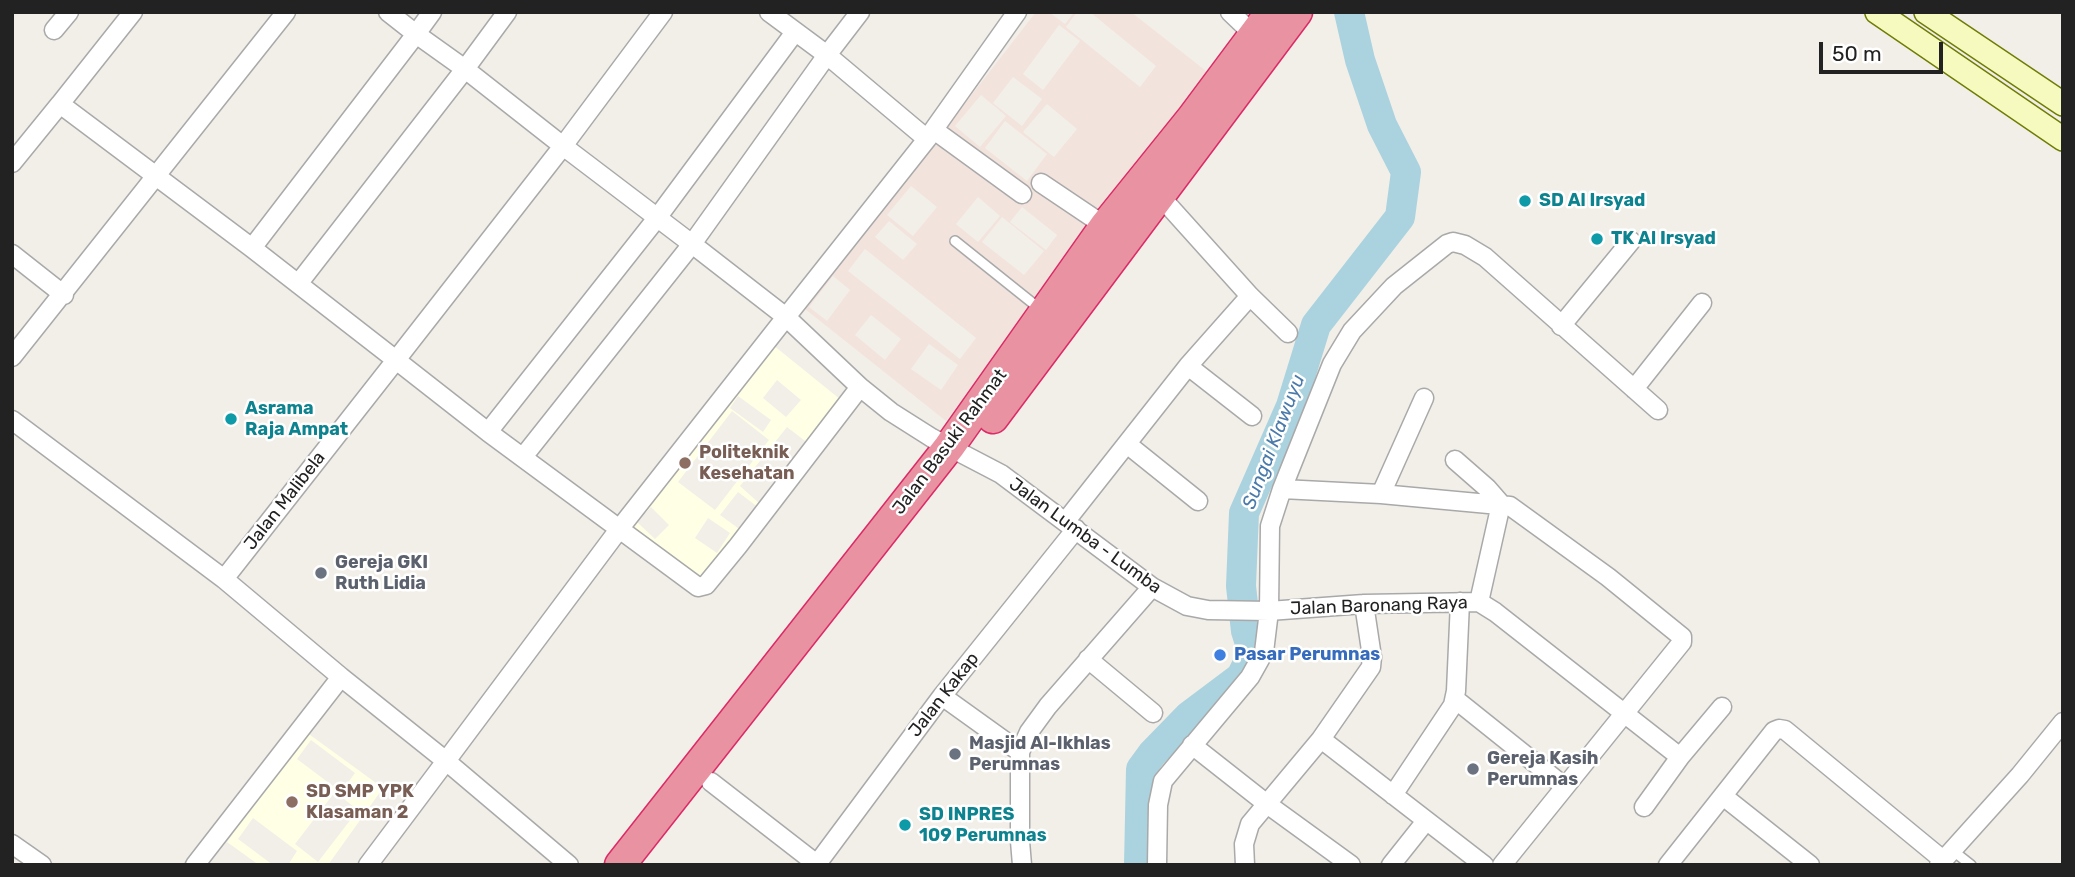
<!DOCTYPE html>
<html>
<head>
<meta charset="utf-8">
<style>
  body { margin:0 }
  #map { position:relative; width:2075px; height:877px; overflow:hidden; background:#f2efe9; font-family:Rubik,sans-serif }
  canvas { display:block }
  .frame { position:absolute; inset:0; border:14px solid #222; pointer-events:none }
  .scale { position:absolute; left:1819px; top:42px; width:124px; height:32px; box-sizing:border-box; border:4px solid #222; border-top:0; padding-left:9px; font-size:21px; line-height:24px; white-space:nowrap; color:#222; -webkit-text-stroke:5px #fff; paint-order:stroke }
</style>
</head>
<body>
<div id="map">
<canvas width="2075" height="877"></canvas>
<div class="frame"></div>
<div class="scale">50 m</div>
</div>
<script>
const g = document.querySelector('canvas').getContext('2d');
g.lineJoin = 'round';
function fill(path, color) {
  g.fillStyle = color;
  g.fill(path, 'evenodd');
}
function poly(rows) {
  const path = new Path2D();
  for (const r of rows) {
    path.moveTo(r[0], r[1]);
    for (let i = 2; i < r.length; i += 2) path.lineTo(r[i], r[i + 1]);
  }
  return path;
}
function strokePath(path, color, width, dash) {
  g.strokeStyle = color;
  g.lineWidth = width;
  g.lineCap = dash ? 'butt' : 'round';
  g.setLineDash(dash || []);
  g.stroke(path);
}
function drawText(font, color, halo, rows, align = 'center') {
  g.font = font + ' Rubik,sans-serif';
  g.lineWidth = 5;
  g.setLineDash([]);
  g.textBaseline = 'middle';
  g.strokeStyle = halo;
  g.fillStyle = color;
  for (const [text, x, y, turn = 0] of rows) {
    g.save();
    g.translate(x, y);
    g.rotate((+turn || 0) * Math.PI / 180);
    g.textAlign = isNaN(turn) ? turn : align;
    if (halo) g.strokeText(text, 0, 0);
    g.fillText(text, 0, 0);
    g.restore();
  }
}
const education = poly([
  [773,345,851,408,700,595,622,531],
  [777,380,801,400,786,417,763,398],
  [738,396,771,420,763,432,730,408],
  [732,411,769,440,715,510,678,482],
  [787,427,809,444,760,504,740,486],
  [738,492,759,508,742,531,720,515],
  [651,507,669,525,655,539,637,522],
  [708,518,730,533,717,553,695,538],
  [306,732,383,788,328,865,288,865,297,851,253,818,238,839,273,865,259,865,227,842],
  [311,740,355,773,341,792,297,759],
  [335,792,358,810,318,862,295,844]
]);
const military = poly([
  [1036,12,1049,12,1065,24,1074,12,1077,12,1066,27,1140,87,1156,66,1090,12,1131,12,1215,78,946,421,805,309],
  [1059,25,1080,41,1043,90,1023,74],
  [1013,77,1042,99,1022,126,993,103],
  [981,95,1006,116,980,147,955,126],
  [1047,104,1077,129,1054,157,1023,132],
  [1005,121,1047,154,1027,181,985,148],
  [911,186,937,207,913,236,887,215],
  [978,197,1000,216,978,242,956,224],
  [1022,207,1057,235,1046,250,1010,222],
  [1002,217,1044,251,1024,275,982,242],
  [889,221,917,244,903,260,875,237],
  [865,249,976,338,960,359,848,271],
  [833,276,850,290,827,321,809,307],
  [871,315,901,339,885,360,855,335],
  [929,344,958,365,941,390,911,369]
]);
const river = poly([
  [1139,865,1141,769,1152,754,1189,716,1241,677,1253,653,1246,631,1241,586,1244,513,1291,406,1316,325,1400,217,1406,172,1382,125,1360,60,1349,12]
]);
const lane = poly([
  [955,241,1040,309],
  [1952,850,1971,865]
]);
const street = poly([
  [133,12,60,104,252,248,396,360,563,146,465,69,507,12],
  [860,12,827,55,927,139],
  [1017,12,927,139,786,317,860,387,891,412,932,438,1001,474,1152,587,1187,606,1208,610,1269,611,1364,604,1479,602,1495,612,1680,757],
  [1230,12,1254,35],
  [54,30,69,12],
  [934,130,1022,194],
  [12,163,60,104],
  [1041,183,1105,226],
  [1160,196,1250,296,1288,333],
  [252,248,416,34,388,12],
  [12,254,64,295],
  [298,284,465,69,416,34,432,12],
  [1561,326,1631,241],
  [12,357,286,12],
  [1188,366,1252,416],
  [1634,389,1702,303],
  [12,420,224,579],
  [488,432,657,218,795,32],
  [1127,444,1198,501],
  [523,457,692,244,563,146,663,12],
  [1455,460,1487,488,1501,504],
  [1282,489,1381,494,1510,506,1608,577,1682,637,1682,642,1502,865],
  [1381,494,1424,398],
  [1065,522,1188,366,1250,296],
  [1479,602,1501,504],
  [1364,604,1372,657,1371,667,1321,739,1484,865],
  [1088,659,1153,713],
  [942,696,1020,752,1020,841,1022,865],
  [1455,699,1565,787],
  [1192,745,1267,804,1351,865],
  [1020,752,1029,732,1048,706,1152,587],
  [711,782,818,865],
  [1393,795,1453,705,1456,691,1460,602],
  [1723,796,1810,865],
  [1644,807,1680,757,1722,707],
  [12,844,42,865],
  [817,864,942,696,1076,529],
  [195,865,341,677],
  [368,865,446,761,341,677,224,579,396,360,488,432,698,587,706,585,738,546,860,387],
  [569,865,446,761,620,528,786,317,692,244,827,55,769,12],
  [1157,865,1158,805,1163,781,1250,677,1264,652,1269,611,1270,526,1282,489,1332,364,1352,331,1394,286,1447,244,1453,242,1465,245,1485,257,1658,410],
  [1245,865,1244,844,1250,824,1321,739],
  [1391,865,1426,821],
  [1668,865,1774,731,1779,729,1785,730,1943,860],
  [1939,865,2020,775,2063,722]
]);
const secondary = poly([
  [1877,12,2063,139],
  [1926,12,2063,104]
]);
const highway = poly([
  [993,418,1297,12],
  [620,865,949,447,1105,226,1192,118,1271,12]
]);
const markers = [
  [1525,201,7,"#0f9aa8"],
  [1597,239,7,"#0f9aa8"],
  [231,419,7,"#0f9aa8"],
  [685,463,7,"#8d6e63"],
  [321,573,7,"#6b7280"],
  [1220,655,7,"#3f7fe0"],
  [955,754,7,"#6b7280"],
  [1473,769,7,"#6b7280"],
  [292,802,7,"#8d6e63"],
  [905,825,7,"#0f9aa8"]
];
const cultureNames = [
  ["SD Al Irsyad",1539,201],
  ["TK Al Irsyad",1611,239],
  ["Asrama",245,409],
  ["Raja Ampat",245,430],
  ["SD INPRES",919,815],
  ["109 Perumnas",919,836]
];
const streetNames = [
  ["Jalan Basuki Rahmat",950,442,-53],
  ["Jalan Malibela",285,501,-52],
  ["Jalan Lumba - Lumba",1085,536,36],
  ["Jalan Baronang Raya",1379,606,-2],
  ["Jalan Kakap",944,695,-52]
];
const educationNames = [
  ["Politeknik",699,453],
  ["Kesehatan",699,474],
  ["SD SMP YPK",306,792],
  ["Klasaman 2",306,813]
];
const worshipNames = [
  ["Gereja GKI",335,563],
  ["Ruth Lidia",335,584],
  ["Masjid Al-Ikhlas",969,744],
  ["Perumnas",969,765],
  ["Gereja Kasih",1487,759],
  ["Perumnas",1487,780]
];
const shopNames = [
  ["Pasar Perumnas",1234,655]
];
const waterNames = [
  ["Sungai Klawuyu",1274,442,-69]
];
fill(education, '#ffffe5');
fill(military, '#f3e3dd');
strokePath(river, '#aad3df', 30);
strokePath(lane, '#a9a9a9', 12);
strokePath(street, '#a9a9a9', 21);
strokePath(secondary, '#707d05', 26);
strokePath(highway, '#dc2a67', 33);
strokePath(lane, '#fff', 9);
strokePath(street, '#fff', 18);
strokePath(secondary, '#f7fabf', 23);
strokePath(highway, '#e892a2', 30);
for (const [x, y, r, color] of markers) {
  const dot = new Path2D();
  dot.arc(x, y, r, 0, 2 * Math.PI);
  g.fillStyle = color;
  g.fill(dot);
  strokePath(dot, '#fff', 2.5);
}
drawText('bold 18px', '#0d838f', '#fff', cultureNames, 'left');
drawText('18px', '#222', '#fff', streetNames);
drawText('bold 18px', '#785e54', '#fff', educationNames, 'left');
drawText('bold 18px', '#5b616d', '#fff', worshipNames, 'left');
drawText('bold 18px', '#366cbe', '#fff', shopNames, 'left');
drawText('italic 19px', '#4a7aab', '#fff', waterNames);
</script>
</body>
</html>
